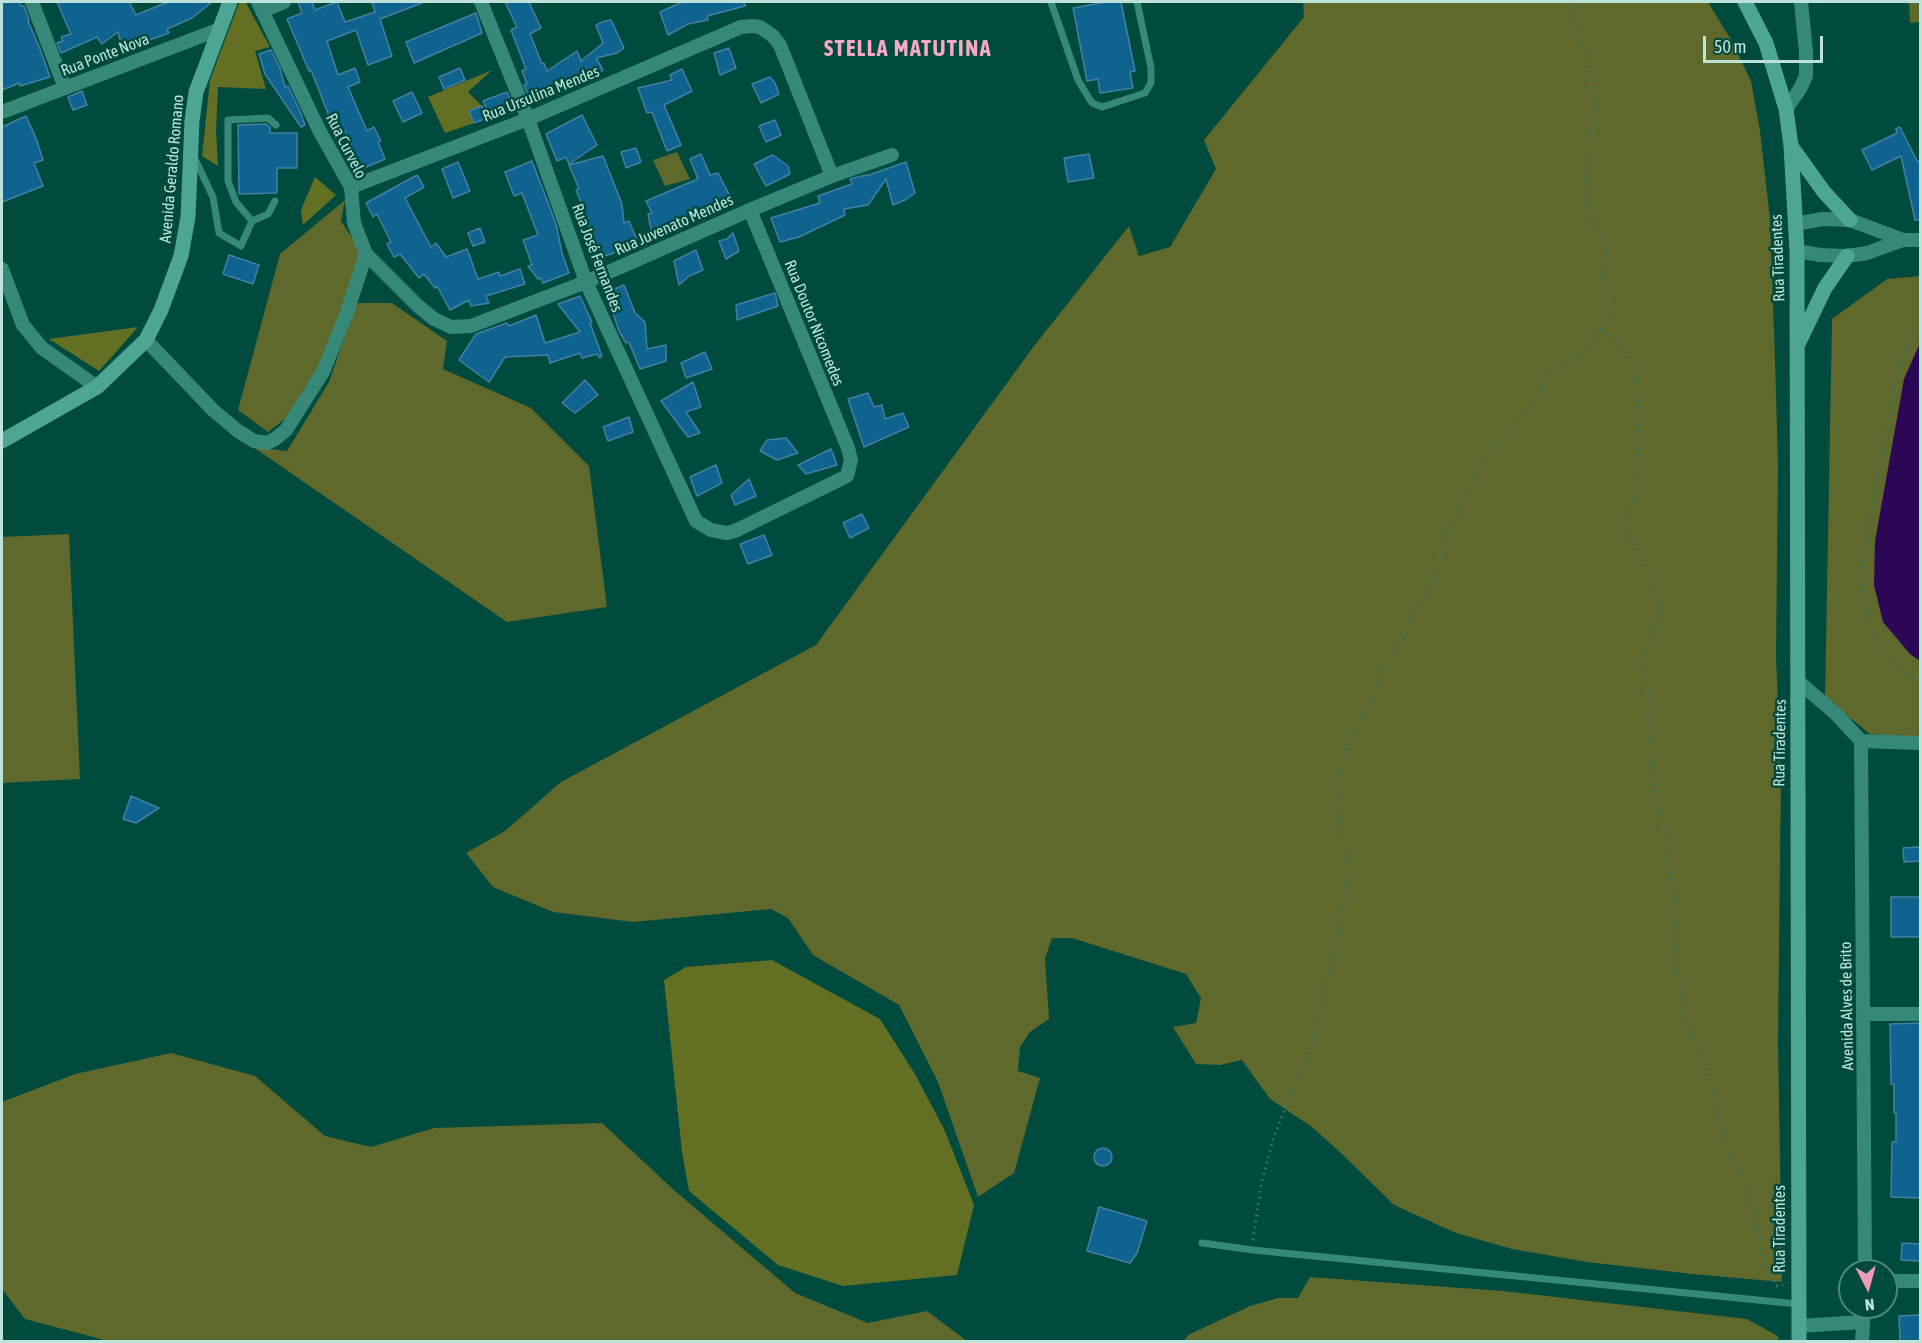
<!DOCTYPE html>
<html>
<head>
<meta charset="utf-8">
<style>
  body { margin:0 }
  #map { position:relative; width:1922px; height:1343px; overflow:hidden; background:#004a3e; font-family:"Asap Condensed",sans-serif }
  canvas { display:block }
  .frame { position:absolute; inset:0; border:3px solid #bde3d9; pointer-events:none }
  .north { position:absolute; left:1838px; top:1259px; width:60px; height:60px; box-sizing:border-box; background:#004a3e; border:2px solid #4c877c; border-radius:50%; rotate:174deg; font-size:16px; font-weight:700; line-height:24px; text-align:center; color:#bde3d9 }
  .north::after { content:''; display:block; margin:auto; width:21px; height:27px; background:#f09ab7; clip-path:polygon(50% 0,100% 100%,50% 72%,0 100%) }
  .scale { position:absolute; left:1703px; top:36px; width:120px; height:27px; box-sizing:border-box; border:3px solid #bde3d9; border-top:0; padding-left:8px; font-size:18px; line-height:21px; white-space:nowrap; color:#bde3d9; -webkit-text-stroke:4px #004a3e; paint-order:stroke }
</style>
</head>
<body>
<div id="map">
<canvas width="1922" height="1343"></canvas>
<div class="frame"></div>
<div class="north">N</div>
<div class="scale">50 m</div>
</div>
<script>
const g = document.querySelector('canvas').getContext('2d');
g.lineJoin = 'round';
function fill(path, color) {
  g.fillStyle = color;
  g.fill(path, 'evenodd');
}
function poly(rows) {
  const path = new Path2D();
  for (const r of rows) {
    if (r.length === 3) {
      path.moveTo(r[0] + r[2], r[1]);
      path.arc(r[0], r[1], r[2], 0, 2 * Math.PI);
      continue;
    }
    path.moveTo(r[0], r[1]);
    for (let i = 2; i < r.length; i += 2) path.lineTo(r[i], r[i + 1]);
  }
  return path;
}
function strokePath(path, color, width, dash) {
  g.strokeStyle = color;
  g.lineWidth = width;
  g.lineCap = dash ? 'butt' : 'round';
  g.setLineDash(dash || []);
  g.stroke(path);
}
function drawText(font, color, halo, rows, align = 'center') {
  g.font = font + ' "Asap Condensed",sans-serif';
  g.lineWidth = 5;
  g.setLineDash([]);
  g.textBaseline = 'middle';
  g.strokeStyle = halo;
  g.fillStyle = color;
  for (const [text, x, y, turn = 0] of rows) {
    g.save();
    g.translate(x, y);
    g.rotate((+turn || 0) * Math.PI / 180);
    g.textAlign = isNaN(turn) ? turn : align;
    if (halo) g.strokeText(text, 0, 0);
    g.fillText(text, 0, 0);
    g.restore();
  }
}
const green = poly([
  [1303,2,1708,2,1730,38,1751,81,1760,131,1770,219,1775,360,1778,464,1776,658,1781,770,1778,1039,1782,1282,1692,1274,1587,1262,1512,1249,1456,1233,1394,1205,1343,1155,1312,1127,1270,1099,1242,1060,1220,1065,1196,1064,1173,1027,1196,1023,1201,998,1186,974,1072,938,1052,938,1045,958,1049,1019,1030,1032,1020,1047,1018,1071,1040,1078,1014,1173,978,1197,938,1082,899,1005,813,955,788,918,771,909,633,922,553,912,493,887,466,853,505,831,561,782,816,645,1034,346,1129,226,1139,256,1170,247,1216,169,1204,140,1304,17],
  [1909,2,1920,2,1920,22,1910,23],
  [677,152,690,179,665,186,653,160],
  [345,200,341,221,362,253,331,343,305,394,285,419,268,432,238,410,280,254],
  [1920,276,1920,737,1870,734,1825,698,1832,319,1887,279],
  [356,303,392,303,447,341,443,369,531,408,589,466,607,607,507,622,253,447,287,451,329,382],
  [69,534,80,779,2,783,2,537],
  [171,1053,255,1076,325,1136,371,1147,434,1128,602,1123,675,1191,795,1293,868,1323,927,1311,967,1341,112,1342,25,1319,2,1289,2,1102,75,1074],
  [1310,1277,1503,1291,1747,1319,1778,1336,1778,1341,1184,1341,1188,1335,1250,1306,1278,1298,1298,1298]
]);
const forest = poly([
  [239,3,246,3,270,47,255,51,266,89,218,87,216,131,218,166,202,156,210,80],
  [492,70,468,92,482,106,469,111,474,123,445,133,428,97],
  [315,177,336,195,303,225,301,210],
  [138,327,99,371,49,339],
  [772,960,880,1019,915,1074,945,1131,974,1205,957,1275,843,1286,778,1265,689,1191,682,1152,664,980,686,967]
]);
const water = poly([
  [1920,343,1920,661,1910,654,1883,622,1874,585,1875,541,1904,379]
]);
const building = poly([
  [2,2,20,2,21,6,24,6,29,20,28,21,40,49,50,77,20,86,19,83,2,90,2,2],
  [57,2,129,2,136,15,168,2,212,2,192,18,167,29,169,33,144,42,143,37,122,47,118,32,102,44,97,37,61,53,57,43,63,41,61,37,71,34,57,2],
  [298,2,312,2,315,10,337,2,345,22,375,12,372,2,422,2,422,3,380,19,392,56,368,65,356,30,327,41,338,75,355,68,360,82,348,87,367,131,374,127,381,141,378,142,385,159,357,171,352,157,356,156,345,131,336,134,311,70,309,71,287,19,302,13,298,2],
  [505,2,529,2,541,28,530,34,542,64,544,63,547,71,577,51,581,61,603,43,596,25,605,21,611,20,624,48,617,53,596,58,603,70,590,79,555,91,556,94,533,103,532,99,530,100,524,85,527,84,522,71,526,69,511,30,517,27,505,2],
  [682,2,744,2,745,6,707,16,708,20,688,24,668,35,660,12,682,2],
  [1106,2,1121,2,1135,71,1130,72,1133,88,1100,93,1098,79,1087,81,1073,8,1106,2],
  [476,13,482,33,414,63,406,42,476,13],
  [729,48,736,68,720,75,714,53,729,48],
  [271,50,280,68,285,87,288,86,300,111,305,125,301,127,265,74,259,54,271,50],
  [460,68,465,80,444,89,439,77,460,68],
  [682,69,692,91,664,105,681,145,667,151,652,112,647,113,638,88,672,80,670,75,682,69],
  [770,77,775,83,779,94,761,103,752,84,770,77],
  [82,91,87,105,73,110,68,97,82,91],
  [412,92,422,113,403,122,393,101,412,92],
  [507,92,513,106,489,115,483,101,507,92],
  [482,106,487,118,474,123,469,111,482,106],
  [582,115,597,145,569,164,566,157,557,161,546,134,582,115],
  [26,116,36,138,43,160,34,163,43,186,2,202,2,127,26,116],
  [775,120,781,135,766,142,759,126,775,120],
  [266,124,270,127,270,133,297,133,297,168,277,168,277,193,239,194,238,125,266,124],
  [1900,127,1917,161,1920,161,1920,220,1915,220,1901,156,1872,170,1862,150,1897,133,1896,129,1900,127],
  [636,148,641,162,626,168,621,152,636,148],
  [701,154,710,175,718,173,732,200,708,213,707,210,667,226,652,234,648,214,652,213,646,201,698,179,690,159,701,154],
  [1089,154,1094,178,1068,182,1064,158,1089,154],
  [773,155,788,166,790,174,766,186,754,164,773,155],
  [603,156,622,204,624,223,629,221,637,240,611,254,596,258,588,235,592,233,579,210,583,208,576,190,579,189,569,165,603,156],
  [532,161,556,224,562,253,569,273,543,283,541,278,538,279,528,266,532,265,523,240,538,235,522,193,514,196,505,172,532,161],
  [458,162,470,191,453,198,442,169,458,162],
  [906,162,915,193,905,200,893,205,886,179,868,205,844,209,845,215,799,237,780,242,771,218,820,203,818,196,852,184,850,179,866,175,866,176,906,162],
  [417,175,424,187,405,198,431,247,436,243,446,257,467,249,478,279,499,272,500,276,520,269,525,284,486,296,489,303,471,306,469,300,450,310,437,286,435,288,424,274,419,278,400,254,394,257,387,244,391,242,377,214,373,217,366,203,417,175],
  [480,228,485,242,473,246,468,233,480,228],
  [733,233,739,251,726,259,719,241,727,239,733,233],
  [696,250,703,270,689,276,679,285,674,261,696,250],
  [229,255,259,265,253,284,223,274,229,255],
  [624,285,635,313,645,322,647,349,666,345,666,361,640,369,629,342,626,343,619,331,606,293,624,285],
  [775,293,778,306,737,320,736,305,775,293],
  [580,296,592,322,590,323,602,356,600,358,597,354,582,358,580,353,550,363,548,355,505,357,489,382,459,360,476,334,507,323,509,326,536,315,545,343,580,332,558,304,580,296],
  [705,352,712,369,686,378,681,363,705,352],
  [585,380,598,395,575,413,562,403,585,380],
  [693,382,701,407,686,412,700,433,688,437,661,401,693,382],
  [868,393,874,407,882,405,885,419,903,413,909,427,864,447,848,399,868,393],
  [629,417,633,432,608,441,603,427,629,417],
  [786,438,798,453,777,460,760,451,767,440,786,438],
  [831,449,837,465,806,474,798,465,831,449],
  [716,465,722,483,697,496,690,477,716,465],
  [749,479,756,496,735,505,731,495,749,479],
  [862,514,869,528,850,538,843,523,862,514],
  [764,535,772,555,748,564,740,544,764,535],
  [131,796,159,808,136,823,123,819,131,796],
  [1918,847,1920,849,1920,861,1904,862,1903,848,1918,847],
  [1891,897,1920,897,1920,937,1891,937,1891,897],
  [1920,1023,1920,1198,1891,1197,1892,1142,1896,1142,1896,1113,1894,1113,1894,1084,1891,1084,1890,1024,1920,1023],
  [1103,1157,9],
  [1099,1207,1147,1221,1137,1253,1130,1263,1087,1251,1099,1207],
  [1902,1243,1920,1244,1920,1261,1901,1260,1902,1243],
  [1920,1315,1920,1341,1900,1341,1899,1316,1920,1315]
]);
const path = poly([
  [1602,329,1620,344,1630,358,1635,373,1639,416,1639,465,1637,494,1627,516,1626,525,1630,538,1648,571,1657,598,1658,612,1657,624,1646,649,1644,666,1648,695,1648,722,1654,788,1661,812,1673,885,1675,913,1676,959,1687,1023,1710,1076,1714,1102,1727,1150,1747,1192,1758,1227,1764,1266,1771,1273,1776,1286,1783,1285],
  [1920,330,1904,351,1898,371,1865,544,1863,580,1866,615,1875,641,1891,661,1920,682],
  [1253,1240,1261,1185,1274,1136,1315,1037,1325,986,1339,939,1341,916,1347,889,1348,861,1347,847,1340,826,1338,779,1350,737,1364,713,1383,670,1397,649,1407,624,1428,593,1434,582,1445,534,1456,517,1488,455,1495,445,1533,405,1547,374,1571,363,1579,356,1608,320,1610,310,1607,288,1602,273,1605,261,1605,247,1602,237,1591,220,1585,196,1586,162,1595,116,1591,71,1568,2]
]);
const service = poly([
  [1051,2,1078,80,1092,103,1102,107,1145,93,1151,83,1151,68,1137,2],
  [194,157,213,197,219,233,241,246,252,221,268,214,275,201],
  [252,221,236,202,228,181,228,120,268,118,276,125],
  [1202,1243,1253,1250,1798,1304]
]);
const minor = poly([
  [32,2,65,88],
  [258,2,319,130,351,187,354,223,366,254,418,306,434,319,451,327,471,326,586,282,750,210,832,176,892,155],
  [481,2,528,119,586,282,696,521,711,530,727,533,735,531,847,476,851,460,848,448,750,210],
  [262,11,284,2],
  [1786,109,1800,89,1806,76,1806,52,1801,2],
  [2,112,220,29],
  [351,187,528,119,741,27,753,26,760,27,773,36,780,45,832,176],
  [1795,224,1823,219,1850,220,1903,240,1920,240],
  [1797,251,1820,255,1847,256,1867,253,1903,240],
  [2,269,23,325,42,348,97,387],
  [146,340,213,410,238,431,254,441,267,443,275,439,286,430,323,372,346,315,366,254],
  [1799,682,1836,714,1861,741,1920,743],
  [1861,741,1865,1271],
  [1864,1014,1920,1014],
  [1886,1281,1920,1281],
  [1799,1326,1863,1322],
  [1862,1342,1864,1307]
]);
const primary = poly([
  [1745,2,1766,43,1786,109,1791,146,1797,251,1799,1342],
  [1791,146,1824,192,1850,220],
  [1799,342,1825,288,1847,256],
  [2,441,97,387,146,340,161,310,181,256,188,217,192,121,196,92,230,2]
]);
const streetNames = [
  ["Rua Ponte Nova",105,55,-21],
  ["Rua Ursulina Mendes",541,94,-22],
  ["Rua Curvelo",346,146,63],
  ["Avenida Geraldo Romano",172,169,-85],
  ["Rua Juvenato Mendes",674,225,-24],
  ["Rua José Fernandes",597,258,69],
  ["Rua Tiradentes",1778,258,-92],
  ["Rua Doutor Nicomedes",814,323,68],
  ["Rua Tiradentes",1780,743,-89],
  ["Avenida Alves de Brito",1847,1006,-91],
  ["Rua Tiradentes",1780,1229,-90]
];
const districtNames = [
  ["STELLA MATUTINA",908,49]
];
fill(green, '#5e692b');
fill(forest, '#636f23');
fill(water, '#2d0756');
fill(building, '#0e648f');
strokePath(building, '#447fa4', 1.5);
strokePath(path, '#3b7a6e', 3, [1.5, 4.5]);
strokePath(service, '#368979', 7);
strokePath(minor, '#368979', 14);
strokePath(primary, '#4da694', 15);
drawText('16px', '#bde3d9', '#004a3e', streetNames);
g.letterSpacing = '1.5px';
drawText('bold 22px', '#faa9c4', '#004a3e', districtNames);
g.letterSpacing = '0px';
</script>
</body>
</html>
